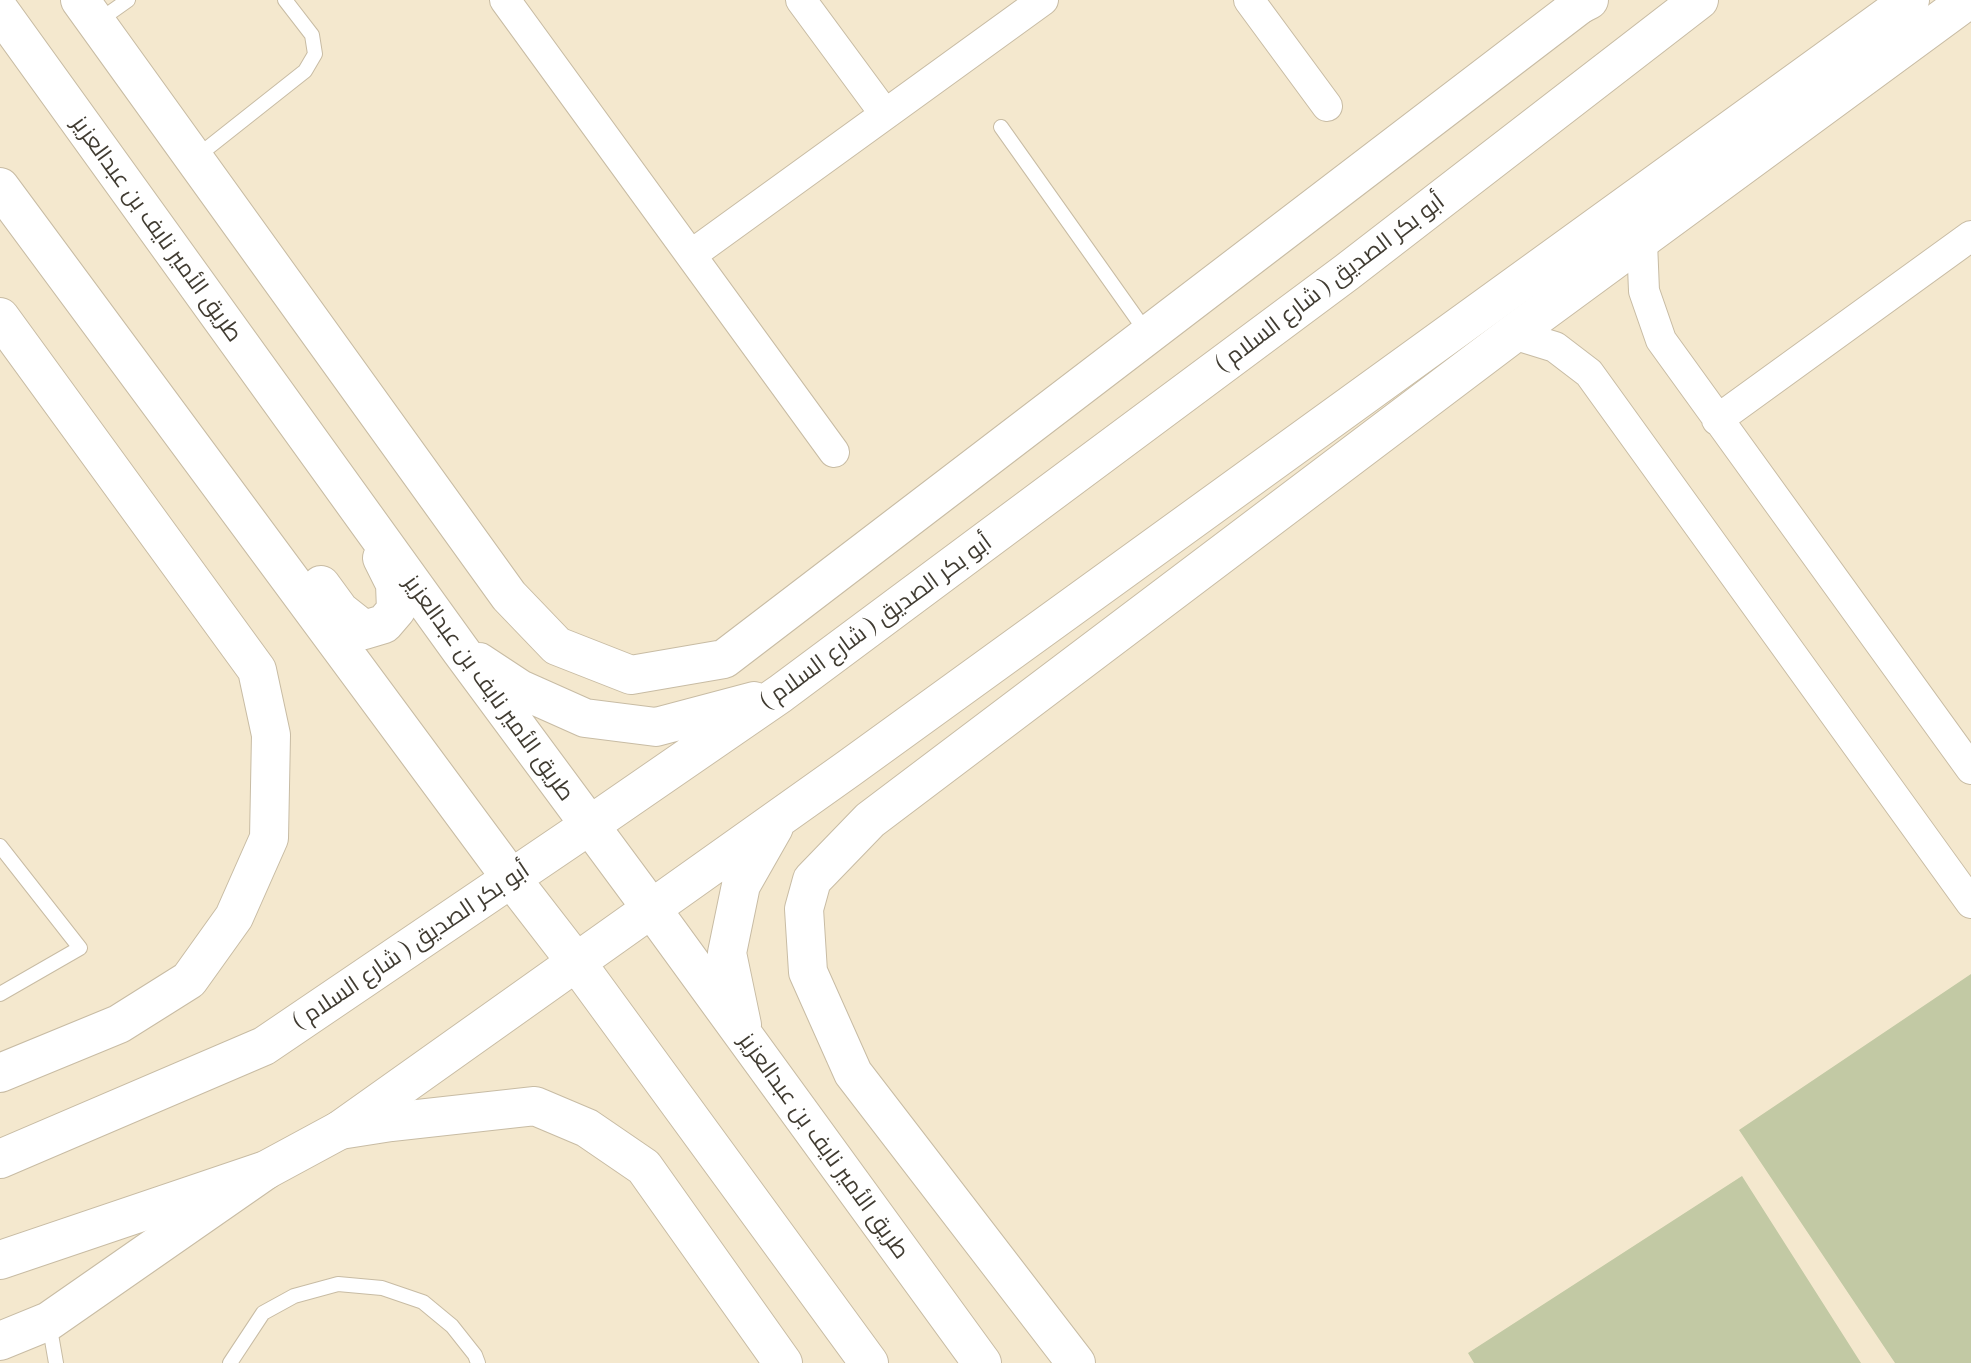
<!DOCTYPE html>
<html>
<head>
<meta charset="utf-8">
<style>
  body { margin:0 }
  canvas { display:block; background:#f4e8ce }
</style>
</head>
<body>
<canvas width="1971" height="1363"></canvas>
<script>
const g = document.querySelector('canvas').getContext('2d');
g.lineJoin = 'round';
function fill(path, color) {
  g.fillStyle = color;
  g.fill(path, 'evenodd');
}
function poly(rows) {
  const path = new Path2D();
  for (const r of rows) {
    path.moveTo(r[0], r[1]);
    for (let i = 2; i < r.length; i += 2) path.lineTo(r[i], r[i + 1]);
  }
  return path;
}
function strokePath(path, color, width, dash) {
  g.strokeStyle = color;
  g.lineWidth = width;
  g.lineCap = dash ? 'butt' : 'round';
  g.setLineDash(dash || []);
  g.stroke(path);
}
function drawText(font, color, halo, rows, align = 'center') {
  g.font = font + ' "Playfair Display",Cairo,serif';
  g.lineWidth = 7;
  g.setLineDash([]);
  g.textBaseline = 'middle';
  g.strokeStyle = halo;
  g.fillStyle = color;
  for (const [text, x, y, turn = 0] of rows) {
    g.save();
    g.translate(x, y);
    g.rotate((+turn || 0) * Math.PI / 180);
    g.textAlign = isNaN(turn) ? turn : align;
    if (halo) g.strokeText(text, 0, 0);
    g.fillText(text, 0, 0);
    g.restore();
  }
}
const green = poly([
  [1971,974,1971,1363,1895,1363,1739,1130],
  [1742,1176,1861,1363,1474,1363,1468,1353]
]);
const service = poly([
  [97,22,128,0],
  [1001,127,1147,333],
  [195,158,305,71,315,54,312,35,285,0],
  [0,846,80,948,0,994],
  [49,1323,56,1363],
  [230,1363,263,1313,294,1296,338,1284,382,1288,423,1302,452,1326,475,1355,478,1363]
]);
const minor = poly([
  [505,0,834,452],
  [801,0,885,114],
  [1249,0,1327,106],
  [1642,242,1644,291,1661,340,1971,769],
  [691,255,1043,0],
  [1513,334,1555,347,1589,373,1971,903],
  [1717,420,1971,236]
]);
const secondary = poly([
  [80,0,509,596,557,646,631,675,724,659,1586,0],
  [0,317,257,670,271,735,269,838,234,917,189,980,119,1024,0,1073],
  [340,1130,391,1122,535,1106,587,1128,644,1167,783,1363],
  [1076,1363,853,1073,808,972,804,909,812,880,870,820,1513,334,1968,0]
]);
const trunk = poly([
  [1579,5,1589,0],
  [0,11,461,651,651,908,982,1363],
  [0,187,511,878,576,962,869,1363],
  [321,585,340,611,364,630,384,624,396,610,395,584,382,558],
  [479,662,520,689,585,718,656,727,754,701],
  [742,1025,727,953,741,885,774,827],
  [0,1159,264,1046,590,825,780,694,1347,272,1699,0],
  [0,1260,266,1170,340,1130,848,769,1910,0]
]);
const motorway = poly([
  [0,1341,49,1321,266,1170]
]);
const streetNames = [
  ["طريق الأمير نايف بن عبدالعزيز",157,229,54],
  ["( شارع السلام ) أبو بكر الصديق",1330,283,-37],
  ["( شارع السلام ) أبو بكر الصديق",876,622,-36],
  ["طريق الأمير نايف بن عبدالعزيز",489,688,54],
  ["( شارع السلام ) أبو بكر الصديق",411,946,-34],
  ["طريق الأمير نايف بن عبدالعزيز",824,1146,54]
];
fill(green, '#c2c9a4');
strokePath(service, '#c8bca4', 16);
strokePath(minor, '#c8bca4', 32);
strokePath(secondary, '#c8bca4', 40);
strokePath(trunk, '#c8bca4', 40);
strokePath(motorway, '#c8bca4', 40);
strokePath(service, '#fff', 14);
strokePath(minor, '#fff', 30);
strokePath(secondary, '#fff', 38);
strokePath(trunk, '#fff', 38);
strokePath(motorway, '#fff', 38);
drawText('23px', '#413c32', '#fff', streetNames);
</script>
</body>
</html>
